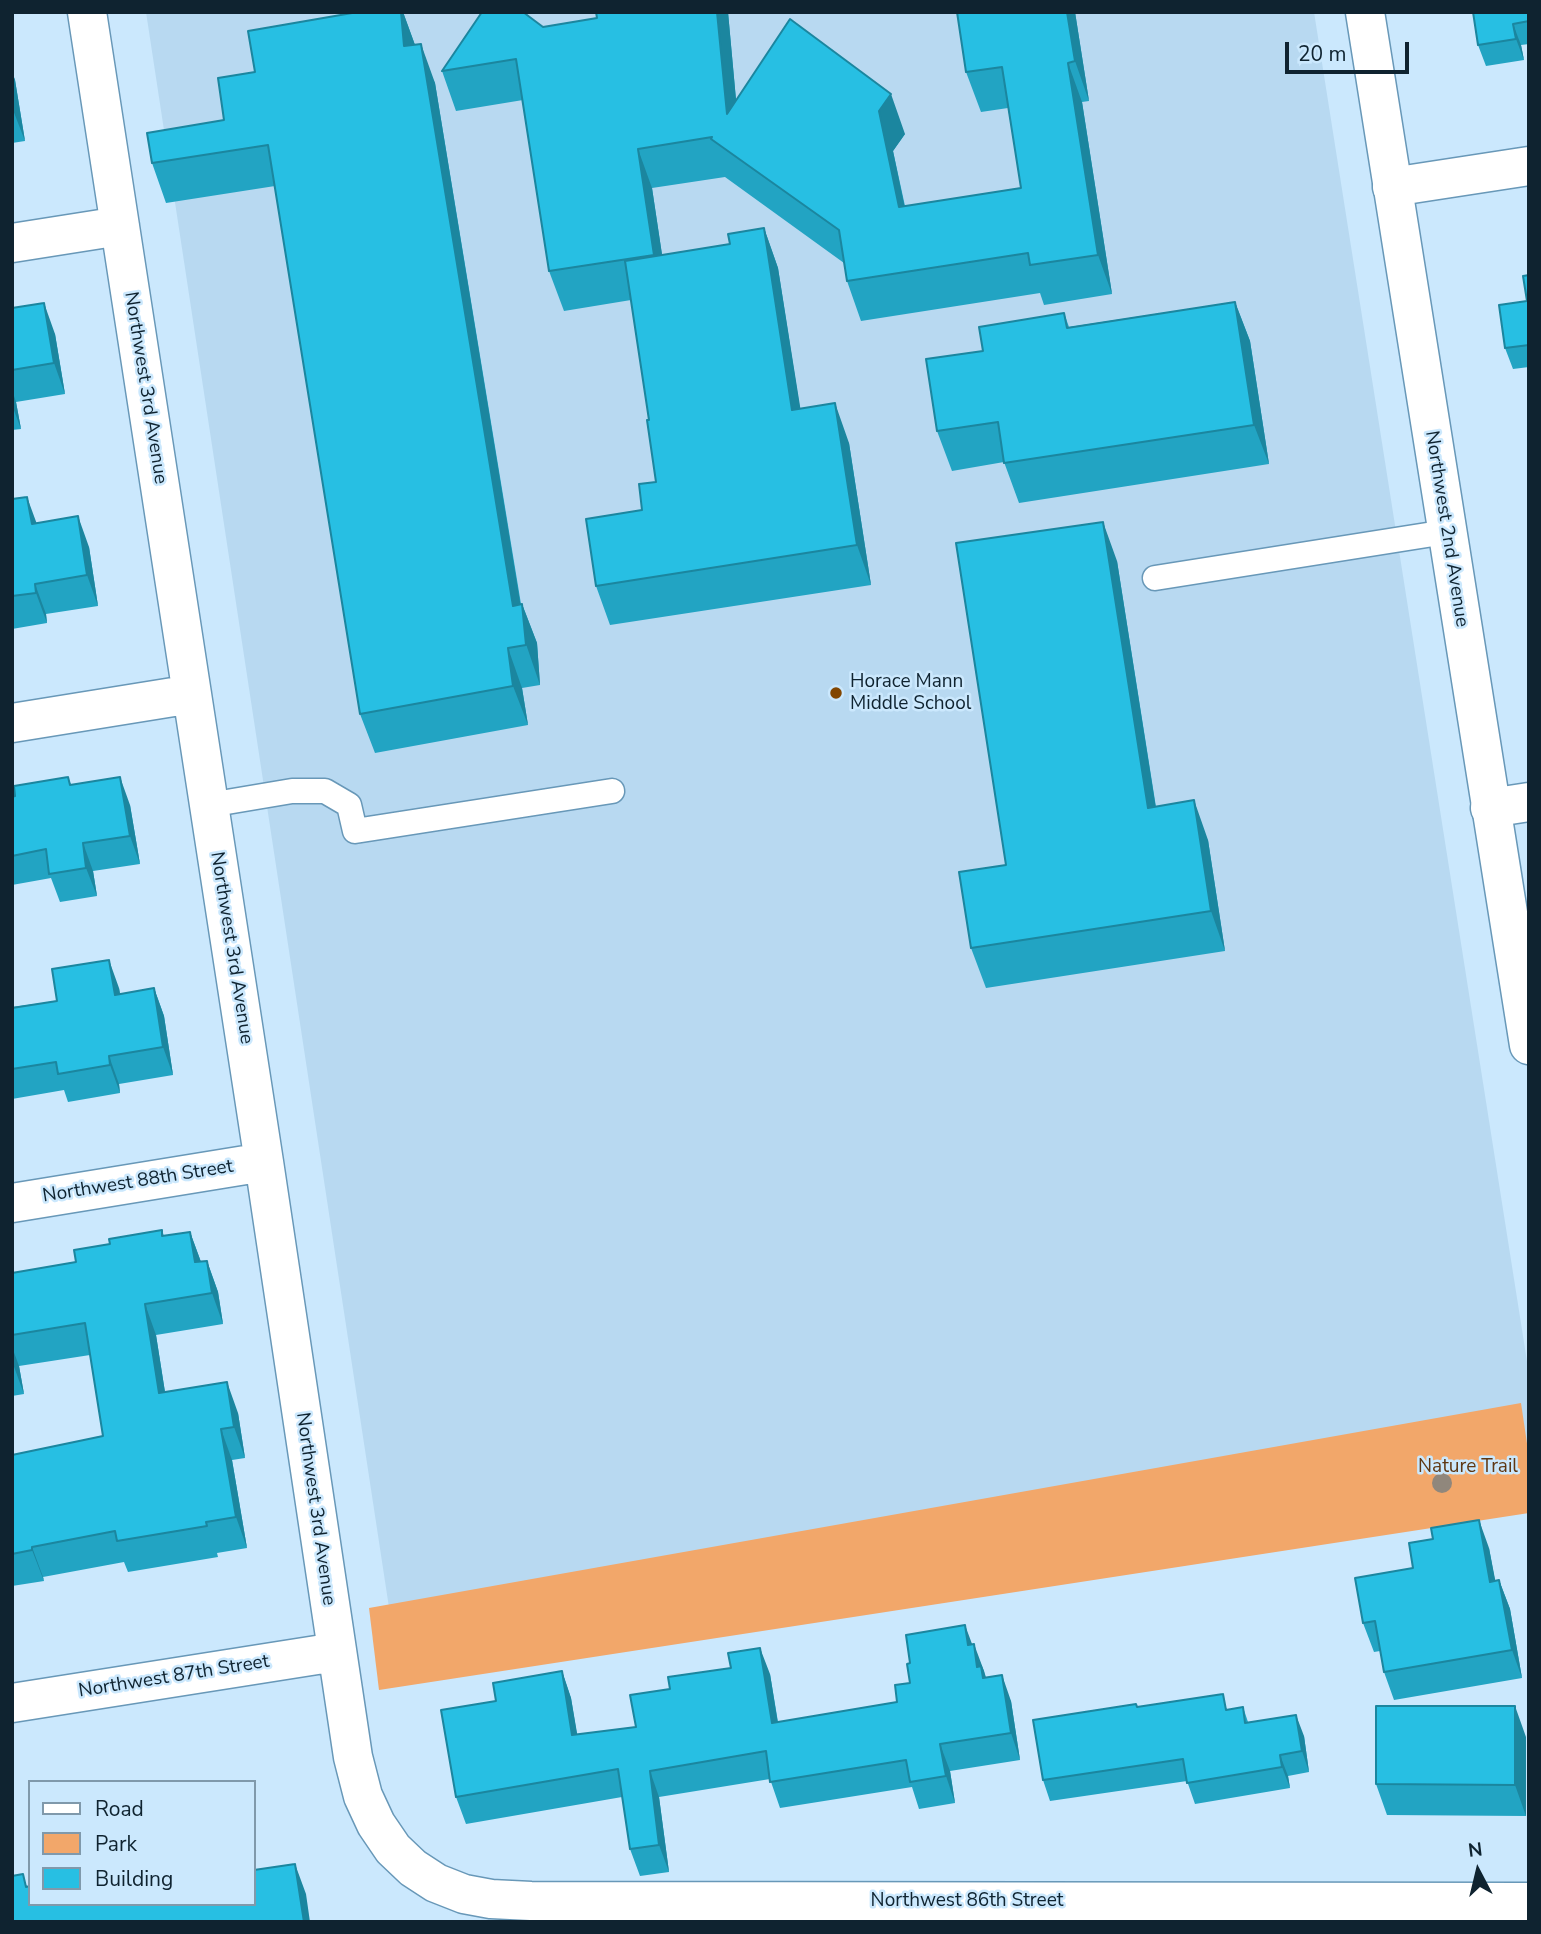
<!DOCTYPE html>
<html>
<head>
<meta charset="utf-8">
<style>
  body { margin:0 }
  #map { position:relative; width:1541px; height:1934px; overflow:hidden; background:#cbe8fd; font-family:"Nunito Sans",sans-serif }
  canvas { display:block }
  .frame { position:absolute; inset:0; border:14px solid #0f2330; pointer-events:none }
  .legend { position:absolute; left:28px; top:1780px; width:228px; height:126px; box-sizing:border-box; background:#cbe8fd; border:2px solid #8099ab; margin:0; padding:9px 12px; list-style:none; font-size:21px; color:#0f2330 }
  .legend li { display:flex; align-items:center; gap:14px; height:35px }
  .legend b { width:35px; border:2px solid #8099ab }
  .north { position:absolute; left:1443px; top:1836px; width:70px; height:70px; -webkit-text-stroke:5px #cbe8fd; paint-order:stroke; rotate:353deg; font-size:19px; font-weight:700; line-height:28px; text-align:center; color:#0f2330 }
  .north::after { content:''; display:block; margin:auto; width:24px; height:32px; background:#0f2330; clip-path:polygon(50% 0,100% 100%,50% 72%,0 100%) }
  .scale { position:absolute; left:1285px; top:42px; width:124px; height:32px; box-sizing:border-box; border:4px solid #0f2330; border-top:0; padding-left:9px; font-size:21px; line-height:24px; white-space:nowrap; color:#0f2330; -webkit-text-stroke:5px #cbe8fd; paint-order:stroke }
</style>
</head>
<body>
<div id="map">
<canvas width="1541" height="1934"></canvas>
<div class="frame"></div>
<ul class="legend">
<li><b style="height:9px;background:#fff"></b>Road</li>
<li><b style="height:19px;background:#f2a76a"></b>Park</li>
<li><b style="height:19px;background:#27bfe3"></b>Building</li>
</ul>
<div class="north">N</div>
<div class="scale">20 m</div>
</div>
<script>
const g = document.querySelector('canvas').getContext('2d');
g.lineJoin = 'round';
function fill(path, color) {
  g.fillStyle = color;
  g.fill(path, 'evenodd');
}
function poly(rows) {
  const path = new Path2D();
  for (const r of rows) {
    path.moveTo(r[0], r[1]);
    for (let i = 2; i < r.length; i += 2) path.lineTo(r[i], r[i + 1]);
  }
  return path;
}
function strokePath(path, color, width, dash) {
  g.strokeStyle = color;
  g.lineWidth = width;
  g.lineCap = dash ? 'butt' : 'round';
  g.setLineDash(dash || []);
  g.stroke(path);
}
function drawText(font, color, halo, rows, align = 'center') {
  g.font = font + ' "Nunito Sans",sans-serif';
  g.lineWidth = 5;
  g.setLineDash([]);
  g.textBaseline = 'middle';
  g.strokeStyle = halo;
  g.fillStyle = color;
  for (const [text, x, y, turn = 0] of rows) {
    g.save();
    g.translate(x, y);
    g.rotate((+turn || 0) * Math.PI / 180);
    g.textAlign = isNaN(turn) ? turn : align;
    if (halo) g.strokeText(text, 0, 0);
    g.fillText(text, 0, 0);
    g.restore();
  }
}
const built = poly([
  [146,12,1314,12,1529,1374,1529,1480,397,1660]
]);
const green = poly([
  [1521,1403,1529,1457,1529,1513,379,1690,369,1608]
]);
const lane = poly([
  [1155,578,1446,532],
  [209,805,292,791,325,791,349,805,355,831,612,791]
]);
const street = poly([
  [87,12,264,1162,353,1757,363,1796,376,1824,393,1849,413,1868,436,1883,464,1894,491,1899,531,1901,1529,1902],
  [1392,187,1529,166],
  [12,243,120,226],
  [12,723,192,694],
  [1490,808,1529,802],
  [12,1203,264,1162],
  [12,1703,336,1652]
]);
const secondary = poly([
  [1365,12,1529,1045]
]);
const trees = [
  [1442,1483]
];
const wall = poly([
  [358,12,403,12,415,45,435,83,521,604,522,604,537,643,540,685,522,688,528,725,375,753,360,714,275,186,166,203,152,163,224,120,255,72],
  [728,12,736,100,905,134,893,151,905,206,1021,188,1008,108,981,112,966,72,957,12,1075,12,1089,101,1082,102,1112,294,1044,305,1040,293,861,321,847,281,844,263,725,177,652,188,662,255,730,244,764,228,778,268,800,409,849,443,871,585,610,625,596,586,642,510,656,482,649,420,631,300,564,311,549,271,523,100,456,111,442,71,543,27,597,18],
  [1529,12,1529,44,1521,45,1524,60,1486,66,1478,45],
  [12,72,15,80,25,141,12,143],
  [1529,275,1529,367,1513,369,1505,348,1527,301],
  [1235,302,1250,341,1269,464,1019,503,1004,462,952,471,937,431,1064,313,1069,327],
  [12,308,55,334,65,394,16,402,21,429,12,430],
  [12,499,37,523,89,547,98,606,46,614,47,623,12,629],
  [1117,561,1156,807,1208,840,1225,951,986,988,971,948,1006,865],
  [68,777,71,785,130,805,140,864,93,871,97,896,60,902,51,878,12,885,12,797],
  [119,988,120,994,154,988,164,1016,173,1075,119,1084,120,1093,68,1102,64,1090,12,1099,12,1007,57,1001],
  [162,1230,164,1236,190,1232,201,1262,207,1261,218,1292,223,1324,156,1335,165,1392,238,1413,245,1458,232,1460,247,1548,217,1553,218,1557,128,1572,124,1562,43,1577,44,1581,12,1586,12,1455,103,1436,90,1355,19,1366,24,1394,12,1396,12,1273,76,1262,110,1244],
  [1489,1548,1495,1581,1499,1580,1510,1609,1522,1678,1394,1700,1384,1672,1380,1651,1374,1652,1363,1623],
  [972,1644,984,1671,985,1678,1011,1701,1020,1760,950,1771,955,1803,919,1809,912,1787,780,1808,770,1779,659,1797,669,1872,640,1876,630,1849,622,1797,466,1824,456,1797,496,1701,562,1671,571,1698,577,1735,636,1727,770,1674,778,1722,897,1702,910,1683],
  [1137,1707,1229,1710,1243,1707,1248,1722,1304,1736,1309,1772,1288,1776,1290,1788,1195,1804,1187,1781,1050,1801,1043,1780],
  [1526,1737,1526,1816,1387,1815,1376,1784]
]);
const shadedWall = poly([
  [401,12,403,12,415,45,404,46],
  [717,12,728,12,741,154,727,114],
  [1067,12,1075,12,1089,101,1075,61],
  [1513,24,1521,45,1524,60,1516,39],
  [421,44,435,83,524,626,522,604,537,643,540,685,513,606],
  [1068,63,1082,102,1112,294,1098,255],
  [12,72,15,80,25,141,13,110,12,102],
  [891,94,905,134,893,151,913,247,899,207,879,111],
  [638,149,652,188,668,294,654,255],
  [764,228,778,268,807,450,792,410],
  [1235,302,1250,341,1269,464,1254,425],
  [44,303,55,334,65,394,54,363],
  [12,390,16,402,21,429,12,405],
  [835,403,849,443,871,585,857,545],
  [27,497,38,527,32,524],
  [78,516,89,547,98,606,87,575],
  [1103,522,1117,561,1162,847,1148,808],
  [35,584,46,614,47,623,36,593],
  [508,648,522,688,528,725,513,686],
  [120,777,130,805,140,864,130,836],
  [1194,800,1208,840,1225,951,1211,911],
  [83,843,93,871,97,896,86,868],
  [109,960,119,988,125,1023,115,995],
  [154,988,164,1016,173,1075,163,1047],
  [109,1056,119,1084,120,1093,110,1065],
  [190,1232,201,1262,195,1262],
  [207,1261,218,1292,223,1324,212,1293],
  [145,1304,156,1335,170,1424,159,1393],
  [12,1347,19,1366,24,1394,13,1364],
  [227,1382,238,1413,245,1458,234,1427],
  [221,1429,232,1460,247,1548,236,1517],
  [1479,1520,1489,1548,1501,1610,1490,1582],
  [32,1547,43,1577,44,1581,32,1550],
  [1499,1580,1510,1609,1522,1678,1512,1650],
  [965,1625,975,1652,968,1645],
  [974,1644,984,1671,991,1693,977,1667],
  [760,1648,770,1674,782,1749,772,1723],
  [562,1671,571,1698,582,1762,572,1735],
  [1002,1675,1011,1701,1020,1760,1011,1733],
  [1515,1706,1526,1737,1526,1816,1515,1785],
  [1296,1715,1304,1736,1309,1772,1302,1751],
  [940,1744,950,1771,955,1803,946,1776],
  [1280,1755,1288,1776,1290,1788,1282,1767],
  [650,1771,659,1797,669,1872,659,1845],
  [295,1864,306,1894,310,1922,304,1922]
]);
const building = poly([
  [358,12,401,12,404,46,421,44,513,606,522,604,526,645,508,648,513,686,360,714,268,145,152,163,147,133,224,120,218,78,255,72,248,31,358,12],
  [482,12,523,12,543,27,597,18,596,12,717,12,727,114,790,19,891,94,879,111,899,207,1021,188,1002,67,966,72,957,12,1067,12,1075,61,1068,63,1098,255,1030,265,1028,253,847,281,839,230,711,139,712,137,638,149,654,255,549,271,516,59,442,71,482,12],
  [1473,12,1529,12,1529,21,1513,24,1516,39,1478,45,1473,12],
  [764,228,792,410,835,403,857,545,596,586,586,519,642,510,639,484,656,482,647,420,649,420,625,261,730,244,728,234,764,228],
  [1529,275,1529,345,1505,348,1499,305,1527,301,1523,276,1529,275],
  [1235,302,1254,425,1004,463,998,422,937,431,926,359,983,351,979,327,1064,313,1067,328,1235,302],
  [44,303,54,363,12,370,12,308,44,303],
  [27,497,32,524,78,516,87,575,35,584,36,593,12,596,12,499,27,497],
  [1103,522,1148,808,1194,800,1211,911,971,948,959,872,1006,865,956,543,1103,522],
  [68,777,70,785,120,777,130,836,83,843,86,868,49,874,46,849,12,856,12,797,15,796,14,786,68,777],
  [109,960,115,995,154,988,163,1047,109,1056,110,1065,58,1074,56,1062,12,1069,12,1008,57,1001,52,969,109,960],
  [162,1230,162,1236,190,1232,195,1262,207,1261,212,1293,145,1304,159,1393,227,1382,234,1427,221,1429,236,1517,206,1522,207,1526,117,1541,115,1531,32,1547,32,1550,12,1554,12,1455,103,1436,85,1323,12,1335,12,1273,76,1262,74,1250,110,1244,109,1239,162,1230],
  [1479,1520,1490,1582,1499,1580,1512,1650,1384,1672,1375,1621,1363,1623,1355,1578,1413,1568,1409,1543,1433,1539,1431,1528,1479,1520],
  [965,1625,968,1645,974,1644,977,1667,981,1666,983,1678,1002,1675,1011,1733,940,1744,946,1776,910,1782,906,1760,770,1782,766,1751,650,1771,659,1845,630,1849,618,1769,456,1797,441,1710,496,1701,493,1683,562,1671,572,1735,636,1727,630,1695,670,1689,668,1677,731,1668,728,1653,760,1648,772,1723,897,1702,895,1685,910,1683,907,1664,910,1663,906,1635,965,1625],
  [1223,1694,1226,1710,1243,1707,1245,1723,1296,1715,1302,1751,1280,1755,1282,1767,1187,1783,1183,1759,1043,1780,1033,1720,1136,1704,1137,1707,1223,1694],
  [1376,1706,1515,1706,1515,1785,1376,1784,1376,1706],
  [295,1864,304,1922,12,1922,12,1876,23,1874,26,1887,30,1886,30,1904,254,1904,254,1870,295,1864]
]);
const markers = [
  [836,693,7,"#824601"]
];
const streetNames = [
  ["Northwest 3rd Avenue",145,388,81],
  ["Northwest 2nd Avenue",1446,529,81],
  ["Northwest 3rd Avenue",231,948,81],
  ["Northwest 88th Street",138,1182,-9],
  ["Northwest 3rd Avenue",315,1509,82],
  ["Northwest 87th Street",174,1677,-9],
  ["Northwest 86th Street",967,1901]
];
const poiNames = [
  ["Horace Mann",850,682],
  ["Middle School",850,704]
];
const parkNames = [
  ["Nature Trail",1468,1467]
];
fill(built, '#b8d9f1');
fill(green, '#f2a76a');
strokePath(lane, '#6898b8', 27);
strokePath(street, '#6898b8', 41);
strokePath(secondary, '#6898b8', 41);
strokePath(lane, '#fff', 24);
strokePath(street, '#fff', 38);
strokePath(secondary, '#fff', 38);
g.fillStyle = '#90877c';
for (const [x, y] of trees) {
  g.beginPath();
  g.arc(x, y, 10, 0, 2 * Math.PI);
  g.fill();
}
fill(wall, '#22a4c3');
fill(shadedWall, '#1b869f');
fill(building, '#27bfe3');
strokePath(building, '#1b869f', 2);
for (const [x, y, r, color] of markers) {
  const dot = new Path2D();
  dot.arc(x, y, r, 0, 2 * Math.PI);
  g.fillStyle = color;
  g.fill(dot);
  strokePath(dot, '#cbe8fd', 2.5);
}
drawText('19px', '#0f2330', '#cbe8fd', streetNames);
drawText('19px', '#0f2330', '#cbe8fd', poiNames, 'left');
drawText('19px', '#5f3712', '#cbe8fd', parkNames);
</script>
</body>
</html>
